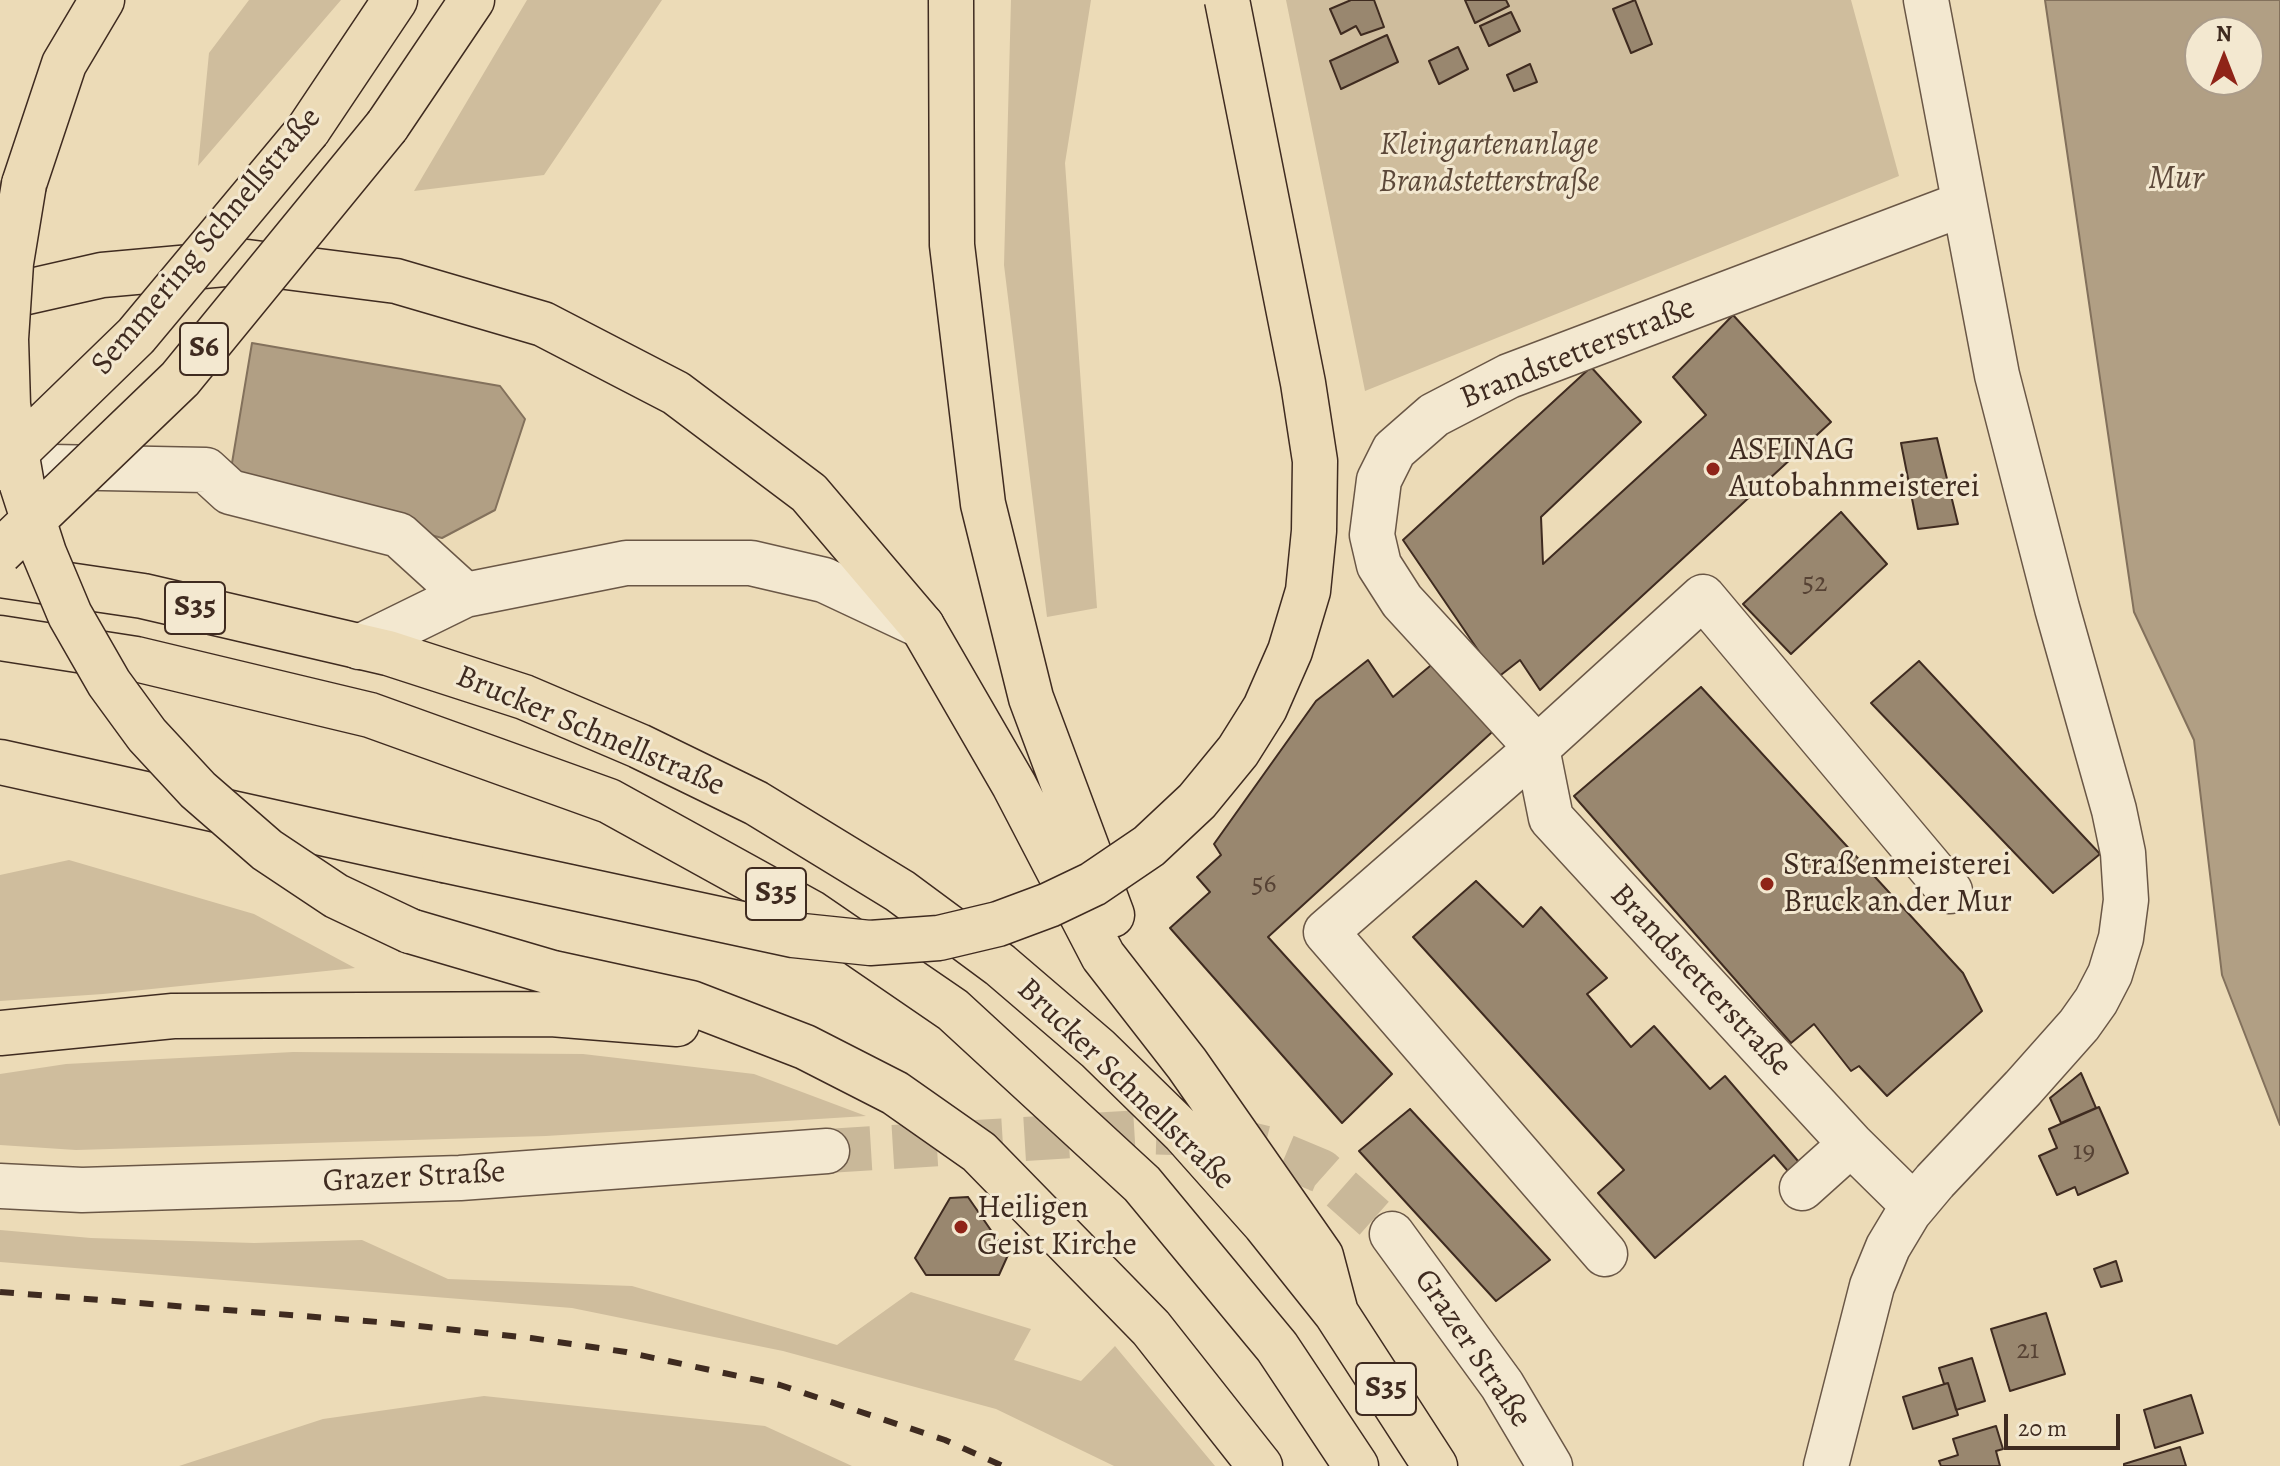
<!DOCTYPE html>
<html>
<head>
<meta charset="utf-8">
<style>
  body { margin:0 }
  #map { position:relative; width:2280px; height:1466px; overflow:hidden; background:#ecdbb7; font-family:Alegreya,serif }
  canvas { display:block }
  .north { position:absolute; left:2184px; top:16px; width:80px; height:80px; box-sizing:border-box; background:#f3e8d0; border:2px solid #ab9c8a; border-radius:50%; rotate:0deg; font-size:22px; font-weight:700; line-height:32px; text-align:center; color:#3f2b20 }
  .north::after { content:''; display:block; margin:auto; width:28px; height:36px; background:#8f2418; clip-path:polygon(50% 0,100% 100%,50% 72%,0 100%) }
  .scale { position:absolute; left:2004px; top:1414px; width:116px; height:36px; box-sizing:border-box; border:4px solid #3f2b20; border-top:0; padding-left:10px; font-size:24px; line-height:28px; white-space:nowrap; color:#3f2b20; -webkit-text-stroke:6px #f3e8d0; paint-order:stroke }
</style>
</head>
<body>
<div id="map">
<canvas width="2280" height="1466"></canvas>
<div class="north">N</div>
<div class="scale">20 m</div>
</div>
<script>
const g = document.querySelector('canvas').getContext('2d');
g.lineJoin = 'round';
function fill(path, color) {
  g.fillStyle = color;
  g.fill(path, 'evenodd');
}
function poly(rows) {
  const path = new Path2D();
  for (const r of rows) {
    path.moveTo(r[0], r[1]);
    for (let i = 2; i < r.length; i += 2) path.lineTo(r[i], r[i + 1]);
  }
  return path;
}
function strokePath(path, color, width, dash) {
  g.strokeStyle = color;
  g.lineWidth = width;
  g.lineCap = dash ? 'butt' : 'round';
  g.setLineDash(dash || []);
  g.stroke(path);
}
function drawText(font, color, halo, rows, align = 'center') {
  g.font = font + ' Alegreya,serif';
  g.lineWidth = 6;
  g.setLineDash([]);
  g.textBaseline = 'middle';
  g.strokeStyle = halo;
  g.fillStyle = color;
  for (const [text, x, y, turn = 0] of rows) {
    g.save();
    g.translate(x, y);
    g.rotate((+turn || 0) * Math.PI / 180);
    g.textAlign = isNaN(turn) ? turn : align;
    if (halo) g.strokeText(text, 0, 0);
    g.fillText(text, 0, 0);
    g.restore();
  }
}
const green = poly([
  [249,0,341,0,198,166,209,53],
  [527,0,662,0,544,175,414,191],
  [1011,0,1091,0,1065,163,1097,608,1047,617,1004,265],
  [1286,0,1851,0,1899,176,1365,391],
  [69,860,254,914,355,968,103,994,0,1001,0,875],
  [293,1052,583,1054,754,1074,866,1116,546,1136,76,1150,0,1145,0,1074,66,1064],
  [0,1230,91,1238,254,1243,362,1240,448,1279,632,1286,837,1345,911,1292,1031,1329,1014,1360,1081,1381,1115,1346,1215,1466,1114,1466,996,1409,783,1351,572,1308,0,1262],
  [484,1396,765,1426,852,1466,179,1466,323,1419]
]);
const water = poly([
  [2045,0,2280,0,2280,1125,2222,975,2194,740,2134,612,2045,0],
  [2248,32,2248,80,2200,80,2200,32,2248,32],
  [252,343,500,386,525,419,495,510,442,538,229,481,252,343]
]);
const building = poly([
  [1351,0,1374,0,1384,27,1361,35,1356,26,1341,34,1330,9,1351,0],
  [1465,0,1506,0,1509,6,1475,23,1465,0],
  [1635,0,1652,44,1631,53,1613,9,1635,0],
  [1511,12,1520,31,1489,46,1480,26,1511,12],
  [1387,35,1398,62,1341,89,1330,61,1387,35],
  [1458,47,1468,69,1439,84,1429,61,1458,47],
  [1530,64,1537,82,1514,91,1507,75,1530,64],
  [1733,315,1831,422,1540,690,1520,660,1497,678,1403,540,1591,367,1641,422,1541,517,1543,564,1706,415,1673,377,1733,315],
  [1937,438,1958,524,1918,529,1901,443,1937,438],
  [1841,512,1887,564,1791,654,1743,604,1841,512],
  [1442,656,1502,723,1268,937,1392,1074,1342,1123,1170,928,1210,892,1197,877,1221,855,1214,844,1316,701,1368,660,1393,697,1442,656],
  [1919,661,2100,854,2053,893,1871,703,1919,661],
  [1701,687,1963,973,1982,1011,1887,1096,1859,1066,1851,1071,1814,1024,1791,1043,1574,796,1701,687],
  [1476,881,1523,927,1541,907,1607,978,1587,994,1631,1047,1654,1026,1710,1089,1725,1076,1804,1168,1793,1177,1774,1155,1655,1258,1598,1193,1624,1170,1413,937,1476,881],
  [2081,1073,2096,1108,2061,1123,2050,1098,2081,1073],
  [2099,1107,2128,1173,2078,1195,2075,1187,2057,1195,2039,1156,2057,1148,2049,1129,2099,1107],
  [1410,1109,1550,1260,1496,1301,1359,1151,1410,1109],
  [968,1197,1008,1255,999,1275,926,1275,915,1258,950,1198,968,1197],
  [2116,1261,2122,1281,2101,1287,2094,1269,2116,1261],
  [2046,1313,2065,1374,2010,1391,1991,1329,2046,1313],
  [1972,1358,1985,1401,1956,1410,1948,1383,1944,1384,1939,1368,1972,1358],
  [1948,1383,1958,1415,1913,1429,1903,1397,1948,1383],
  [2191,1395,2203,1433,2155,1448,2144,1410,2191,1395],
  [1996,1426,2003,1449,1996,1451,2000,1466,1941,1466,1939,1461,1958,1455,1953,1439,1996,1426],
  [2180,1447,2186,1466,2124,1466,2124,1464,2180,1447]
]);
const minorTunnel = poly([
  [827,1151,1140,1132,1208,1134,1266,1148,1321,1171,1392,1234]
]);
const minor = poly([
  [0,466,206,470,230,492,399,535,465,595],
  [359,647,465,595,626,563,751,563,824,580,922,626],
  [0,1186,82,1190,460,1178,827,1151],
  [1802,1188,1851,1144],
  [1914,1206,1851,1144,1551,818,1537,748,1402,601,1379,565,1372,535,1379,480,1394,450,1434,415,1509,376,1963,204],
  [1392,1234,1502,1385,1550,1466],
  [1605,1254,1326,932,1537,748,1703,597,1950,891],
  [1826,1466,1872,1286,1888,1247,1909,1212,1935,1181,2023,1088,2079,1025,2096,1001,2110,974,2121,938,2126,900,2123,853,2114,810,2057,608,1997,375,1926,0]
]);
const highway = poly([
  [951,0,952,245,983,504,1031,698,1112,915],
  [387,126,472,0],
  [308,130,395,0],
  [24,184,64,64,102,0],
  [0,298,102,275,247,262,396,281,543,324,676,393,809,493,922,626,1014,785,1103,956,1187,1064,1321,1256,1336,1313],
  [0,575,143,596,388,653,524,697,639,746,756,803,900,891,1000,965,1098,1049,1184,1133,1265,1224,1336,1313,1435,1466],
  [0,638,136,659,370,715,609,801,810,912,953,1010,1142,1184,1277,1347,1356,1466],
  [0,762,444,860],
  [410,931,553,973,691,1003,805,1047,895,1093,979,1152,1151,1328,1260,1466],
  [0,1033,173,1016,551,1014,677,1024]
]);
const rail = poly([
  [0,1292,391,1323,531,1338,626,1352,780,1385,945,1440,1003,1466]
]);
const highwayBridge = poly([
  [24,184,11,263,6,339,8,405,22,485,44,553,70,615,109,683,147,735,198,790,267,850,336,896,410,931],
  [0,468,136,336,308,130],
  [0,552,180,379,387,126],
  [444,860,793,935,870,943,939,938,998,924,1049,905,1093,884,1149,846,1197,801,1238,751,1265,708,1290,651,1308,591,1314,531,1315,461,1303,383,1227,0]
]);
const markers = [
  [1713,469,8,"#8f2418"],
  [1767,884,8,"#8f2418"],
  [961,1227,8,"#8f2418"]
];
const numberNames = [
  ["52",1815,584],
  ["56",1264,885],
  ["19",2084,1152],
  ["21",2028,1351]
];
const shields = [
  [204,349,48],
  [195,608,60],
  [776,894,60],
  [1386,1389,60]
];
const shieldNames = [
  ["S6",204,349],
  ["S35",195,608],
  ["S35",776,894],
  ["S35",1386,1389]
];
const parkNames = [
  ["Kleingartenanlage",1489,146],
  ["Brandstetterstraße",1489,183]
];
const streetNames = [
  ["Semmering Schnellstraße",207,242,-50],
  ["Brandstetterstraße",1578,354,-22],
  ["Brucker Schnellstraße",590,732,23],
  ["Brandstetterstraße",1700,981,47],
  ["Brucker Schnellstraße",1125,1085,44],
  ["Grazer Straße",414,1178,-3],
  ["Grazer Straße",1472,1349,56]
];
const poiNames = [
  ["ASFINAG",1729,451],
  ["Autobahnmeisterei",1729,488],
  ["Straßenmeisterei",1783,866],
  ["Bruck an der Mur",1783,903],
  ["Heiligen",977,1209],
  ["Geist Kirche",977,1246]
];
const waterNames = [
  ["Mur",2176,180]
];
fill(green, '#cfbd9d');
fill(water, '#b19f84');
strokePath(water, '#83715c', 2);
fill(building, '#99876f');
strokePath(building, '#3f2b20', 2);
strokePath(minorTunnel, '#c9b899', 44, [44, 22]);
strokePath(minor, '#6a5746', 47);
strokePath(highway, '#3f2b20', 47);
strokePath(minor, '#f3e8d0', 44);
strokePath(highway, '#ecdbb7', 44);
strokePath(rail, '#3f2b20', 6, [14, 14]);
strokePath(highwayBridge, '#3f2b20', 47, []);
strokePath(highwayBridge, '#ecdbb7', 44);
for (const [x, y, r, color] of markers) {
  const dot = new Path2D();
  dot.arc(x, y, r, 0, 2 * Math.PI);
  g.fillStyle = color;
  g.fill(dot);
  strokePath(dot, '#f3e8d0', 3);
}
drawText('28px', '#564234', null, numberNames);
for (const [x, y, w] of shields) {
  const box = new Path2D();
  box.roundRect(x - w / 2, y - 26, w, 52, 6);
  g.fillStyle = '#f3e8d0';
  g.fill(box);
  strokePath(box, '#3f2b20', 2);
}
drawText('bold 30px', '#3f2b20', null, shieldNames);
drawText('italic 32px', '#5c4839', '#f3e8d0', parkNames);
drawText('32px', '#3f2b20', '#f3e8d0', streetNames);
drawText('32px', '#3f2b20', '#f3e8d0', poiNames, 'left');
drawText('italic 34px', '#5c4839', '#f3e8d0', waterNames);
</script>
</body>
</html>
